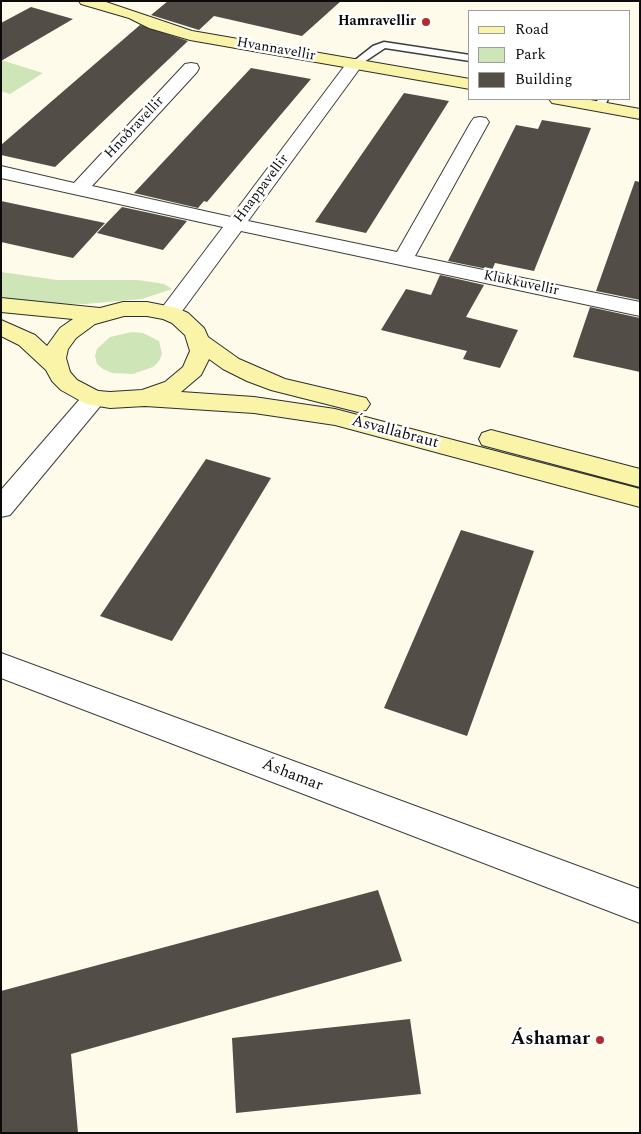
<!DOCTYPE html>
<html>
<head>
<meta charset="utf-8">
<style>
  body { margin:0 }
  #map { position:relative; width:641px; height:1134px; overflow:hidden; background:#fefbea; font-family:Spectral,serif }
  canvas { display:block }
  .frame { position:absolute; inset:0; border:2px solid #0b0b0b; pointer-events:none }
  .legend { position:absolute; left:468px; top:10px; width:162px; height:90px; box-sizing:border-box; background:#fff; border:1px solid #9d9d9d; margin:0; padding:6px 9px; list-style:none; font-size:15px; color:#0b0b0b }
  .legend li { display:flex; align-items:center; gap:10px; height:25px }
  .legend b { width:25px; border:1px solid #9d9d9d }
</style>
</head>
<body>
<div id="map">
<canvas width="641" height="1134"></canvas>
<div class="frame"></div>
<ul class="legend">
<li><b style="height:6px;background:#faf4a9"></b>Road</li>
<li><b style="height:14px;background:#cde5b7"></b>Park</li>
<li><b style="height:14px;background:#534d48"></b>Building</li>
</ul>
</div>
<script>
const g = document.querySelector('canvas').getContext('2d');
g.lineJoin = 'round';
function fill(path, color) {
  g.fillStyle = color;
  g.fill(path, 'evenodd');
}
function poly(rows) {
  const path = new Path2D();
  for (const r of rows) {
    path.moveTo(r[0], r[1]);
    for (let i = 2; i < r.length; i += 2) path.lineTo(r[i], r[i + 1]);
  }
  return path;
}
function strokePath(path, color, width, dash) {
  g.strokeStyle = color;
  g.lineWidth = width;
  g.lineCap = dash ? 'butt' : 'round';
  g.setLineDash(dash || []);
  g.stroke(path);
}
function drawText(font, color, halo, rows, align = 'center') {
  g.font = font + ' Spectral,serif';
  g.lineWidth = 5;
  g.setLineDash([]);
  g.textBaseline = 'middle';
  g.strokeStyle = halo;
  g.fillStyle = color;
  for (const [text, x, y, turn = 0] of rows) {
    g.save();
    g.translate(x, y);
    g.rotate((+turn || 0) * Math.PI / 180);
    g.textAlign = isNaN(turn) ? turn : align;
    if (halo) g.strokeText(text, 0, 0);
    g.fillText(text, 0, 0);
    g.restore();
  }
}
const green = poly([
  [1,60,43,73,10,94,1,91],
  [1,272,57,280,138,280,164,284,172,289,142,299,85,304,29,303,1,299],
  [132,332,143,333,159,341,162,354,159,361,153,367,133,374,112,373,103,369,97,364,95,356,97,349,110,337]
]);
const building = poly([
  [168,1,341,1,302,36,214,16,199,30,151,15],
  [31,7,73,19,1,61,1,23],
  [140,25,188,41,55,167,1,155,1,145],
  [251,68,311,79,207,202,204,201,198,208,134,193],
  [404,93,449,101,366,233,315,222],
  [542,120,591,128,534,271,495,263,492,270,448,261,516,125,538,129],
  [635,181,640,182,640,300,596,291],
  [1,201,105,223,73,258,1,242],
  [122,207,187,221,163,250,97,233],
  [440,275,484,285,466,317,518,330,500,368,463,359,467,351,381,330,406,289,431,295],
  [590,307,640,318,640,372,573,357],
  [206,459,271,478,172,641,100,616],
  [461,530,534,551,467,736,384,708],
  [378,890,402,961,71,1054,78,1133,1,1133,1,991],
  [410,1019,421,1094,236,1113,232,1038]
]);
const lane = poly([
  [384,42,470,55,470,61,385,48,358,66,352,66,350,64,373,46,384,42],
  [598,99,608,99,604,108,600,109,595,106,598,99]
]);
const street = poly([
  [355,59,361,60,363,64,248,221,397,252,471,122,474,118,480,117,486,118,489,122,415,256,640,302,640,316,241,231,177,318,169,320,161,318,158,313,223,227,1,178,1,166,74,183,185,64,191,63,197,64,199,68,197,72,92,186,231,217,349,60,355,59],
  [94,390,102,392,106,398,102,404,10,515,1,517,1,490,86,392,94,390],
  [1,653,640,889,640,923,1,678,1,653]
]);
const secondary = poly([
  [79,1,103,1,192,31,470,79,470,89,190,40,149,28,129,18,81,4,79,1],
  [549,99,585,99,640,109,640,119,558,104,552,103,549,99],
  [1,298,100,308,123,302,147,302,177,308,188,313,204,328,208,337,239,359,285,379,366,398,370,404,366,410,358,412,271,390,247,381,223,369,209,359,201,375,181,392,254,397,335,409,640,489,640,507,335,425,254,413,145,406,110,408,86,404,61,390,52,381,46,370,19,345,1,336,1,320,35,335,47,346,60,328,73,319,1,312,1,298],
  [124,316,147,316,163,319,172,323,185,335,190,351,183,367,165,382,142,390,110,392,98,391,77,380,70,372,66,358,68,349,76,338,95,324,124,316],
  [491,430,640,469,640,487,482,445,479,439,482,433,491,430]
]);
const markers = [
  [426,22,5,"#b22c2e"],
  [600,1040,5,"#b22c2e"]
];
const farPoinames = [
  ["Hamravellir",416,22]
];
const farStreetnames = [
  ["Hvannavellir",276,50,10],
  ["Hnoðravellir",135,128,-47],
  ["Hnappavellir",262,189,-53],
  ["Klukkuvellir",521,284,12]
];
const streetNames = [
  ["Ásvallabraut",395,433,15],
  ["Áshamar",292,776,21]
];
const nearPoinames = [
  ["Áshamar",590,1040]
];
fill(green, '#cde5b7');
fill(building, '#534d48');
strokePath(lane, '#3e3e3e', 3);
strokePath(street, '#3e3e3e', 2);
strokePath(secondary, '#2d2d2d', 2);
fill(lane, '#fff');
fill(street, '#fff');
fill(secondary, '#faf4a9');
for (const [x, y, r, color] of markers) {
  const dot = new Path2D();
  dot.arc(x, y, r, 0, 2 * Math.PI);
  g.fillStyle = color;
  g.fill(dot);
  strokePath(dot, '#fff', 2);
}
drawText('bold 14px', '#0b0b0b', '#fff', farPoinames, 'right');
drawText('14px', '#0b0b0b', '#fff', farStreetnames);
drawText('16px', '#0b0b0b', '#fff', streetNames);
drawText('bold 19px', '#0b0b0b', '#fff', nearPoinames, 'right');
</script>
</body>
</html>
